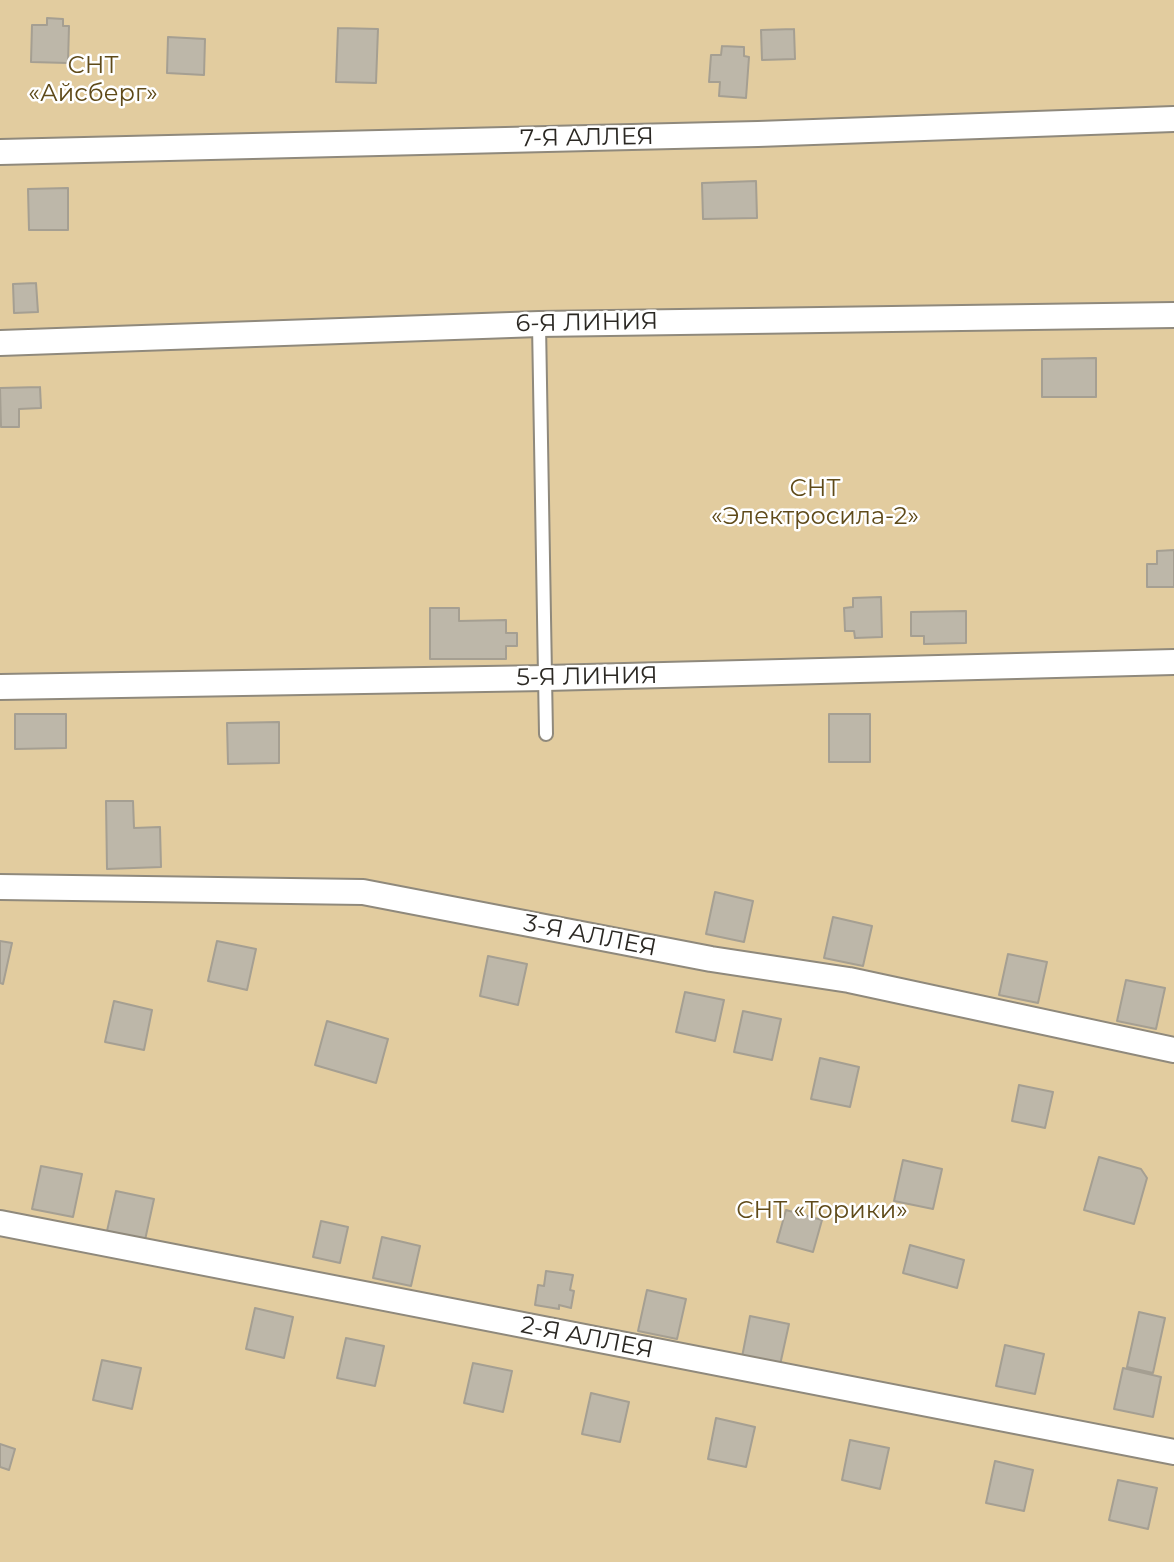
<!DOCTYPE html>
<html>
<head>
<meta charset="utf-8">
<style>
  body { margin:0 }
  canvas { display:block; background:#fbf4e6 }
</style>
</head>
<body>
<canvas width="1174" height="1562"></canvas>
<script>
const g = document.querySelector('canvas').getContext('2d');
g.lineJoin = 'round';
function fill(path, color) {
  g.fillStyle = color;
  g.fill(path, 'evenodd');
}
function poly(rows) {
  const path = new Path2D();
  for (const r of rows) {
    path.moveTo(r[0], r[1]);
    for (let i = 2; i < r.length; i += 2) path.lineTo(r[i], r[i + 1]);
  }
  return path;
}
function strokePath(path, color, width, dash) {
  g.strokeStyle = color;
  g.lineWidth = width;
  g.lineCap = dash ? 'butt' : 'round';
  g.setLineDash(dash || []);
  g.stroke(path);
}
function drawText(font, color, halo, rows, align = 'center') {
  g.font = font + ' Montserrat,sans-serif';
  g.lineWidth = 5;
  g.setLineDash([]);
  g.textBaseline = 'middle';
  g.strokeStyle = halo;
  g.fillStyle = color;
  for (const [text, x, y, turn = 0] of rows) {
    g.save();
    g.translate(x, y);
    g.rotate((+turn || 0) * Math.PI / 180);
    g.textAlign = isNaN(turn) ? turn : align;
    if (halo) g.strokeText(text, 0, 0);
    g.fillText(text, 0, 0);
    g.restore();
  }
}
const green = poly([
  [0,0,1174,0,1174,1562,0,1562]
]);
const building = poly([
  [47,18,63,19,63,26,69,26,68,63,31,62,32,25,47,25,47,18],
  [338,28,378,29,376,83,336,82,338,28],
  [794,29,795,59,762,60,761,30,794,29],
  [168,37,205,39,204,75,167,73,168,37],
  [722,46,744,47,744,56,749,57,746,98,719,96,720,82,709,82,711,55,721,55,722,46],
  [756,181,757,218,703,219,702,183,756,181],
  [68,188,68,230,29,230,28,189,68,188],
  [36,283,38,312,14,313,13,284,36,283],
  [1096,358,1096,397,1042,397,1042,359,1096,358],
  [40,387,41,408,19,409,19,427,1,427,0,388,40,387],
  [1174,550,1174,587,1147,587,1147,564,1157,564,1157,551,1174,550],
  [881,597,882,637,855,638,854,631,845,631,844,608,853,607,853,598,881,597],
  [430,608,459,608,459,621,506,620,506,633,517,633,517,646,506,646,506,659,430,659,430,608],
  [966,611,966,643,924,644,924,636,911,636,911,612,966,611],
  [15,714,66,714,66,748,15,749,15,714],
  [829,714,870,714,870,762,829,762,829,714],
  [279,722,279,763,228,764,227,723,279,722],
  [106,801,133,801,134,828,160,827,161,867,107,869,106,801],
  [715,892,753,901,744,942,706,934,715,892],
  [833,917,872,926,863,966,824,958,833,917],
  [0,941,12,943,3,984,0,983,0,941],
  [217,941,256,949,247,990,208,981,217,941],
  [1008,954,1047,962,1038,1003,999,995,1008,954],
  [488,956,527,964,518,1005,480,996,488,956],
  [1126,980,1165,988,1156,1029,1117,1021,1126,980],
  [685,992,724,1000,715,1041,676,1032,685,992],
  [114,1001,152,1010,144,1050,105,1042,114,1001],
  [743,1011,781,1019,772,1060,734,1052,743,1011],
  [327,1021,388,1039,376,1083,315,1065,327,1021],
  [820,1058,859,1067,850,1107,811,1099,820,1058],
  [1019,1085,1053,1092,1045,1128,1012,1121,1019,1085],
  [1099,1157,1141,1169,1147,1178,1134,1224,1084,1210,1099,1157],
  [903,1160,942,1169,933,1209,894,1201,903,1160],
  [41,1166,82,1174,73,1217,32,1209,41,1166],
  [116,1191,154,1199,145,1240,107,1231,116,1191],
  [786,1210,822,1220,813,1252,777,1242,786,1210],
  [321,1221,348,1227,340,1263,313,1257,321,1221],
  [382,1237,420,1246,411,1286,373,1278,382,1237],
  [910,1245,964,1260,957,1288,903,1273,910,1245],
  [546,1271,573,1275,570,1290,574,1291,571,1308,559,1305,559,1309,535,1305,538,1285,544,1286,546,1271],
  [647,1290,686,1299,677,1339,638,1331,647,1290],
  [255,1308,293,1317,284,1358,246,1349,255,1308],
  [1139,1312,1165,1318,1153,1373,1127,1367,1139,1312],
  [750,1316,789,1324,780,1365,742,1357,750,1316],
  [346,1338,384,1346,375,1386,337,1378,346,1338],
  [1005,1345,1044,1354,1035,1394,996,1386,1005,1345],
  [102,1360,141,1368,132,1409,93,1400,102,1360],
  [473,1363,512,1371,503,1412,464,1403,473,1363],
  [1123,1368,1161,1377,1153,1417,1114,1409,1123,1368],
  [591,1393,629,1402,620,1442,582,1434,591,1393],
  [716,1418,755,1427,746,1467,708,1459,716,1418],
  [850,1440,889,1448,880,1489,842,1480,850,1440],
  [0,1444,15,1449,9,1470,0,1467,0,1444],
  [995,1461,1033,1470,1024,1511,986,1503,995,1461],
  [1118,1480,1157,1488,1148,1529,1109,1520,1118,1480]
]);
const lane = poly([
  [539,324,546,734]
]);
const street = poly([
  [0,152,758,134,1174,119],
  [0,343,539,324,1174,315],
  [0,687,546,678,1174,662],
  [0,887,363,892,711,959,849,980,1174,1050],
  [0,1223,1174,1452]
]);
const parkNames = [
  ["СНТ",93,66],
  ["«Айсберг»",93,94],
  ["СНТ",815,489],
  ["«Электросила-2»",815,517],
  ["СНТ «Торики»",822,1211]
];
const streetNames = [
  ["7-Я АЛЛЕЯ",587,138,-1],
  ["6-Я ЛИНИЯ",587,323,-1],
  ["5-Я ЛИНИЯ",587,677,-1],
  ["3-Я АЛЛЕЯ",590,936,11],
  ["2-Я АЛЛЕЯ",587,1338,11]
];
fill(green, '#e2cc9f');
fill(building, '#bdb7a9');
strokePath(building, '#a59f92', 2);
strokePath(lane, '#8f897c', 16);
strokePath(street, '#8f897c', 28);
strokePath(lane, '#fff', 12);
strokePath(street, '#fff', 24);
drawText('24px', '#5f4a19', '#fff', parkNames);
drawText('24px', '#2b2823', '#fff', streetNames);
</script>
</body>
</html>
